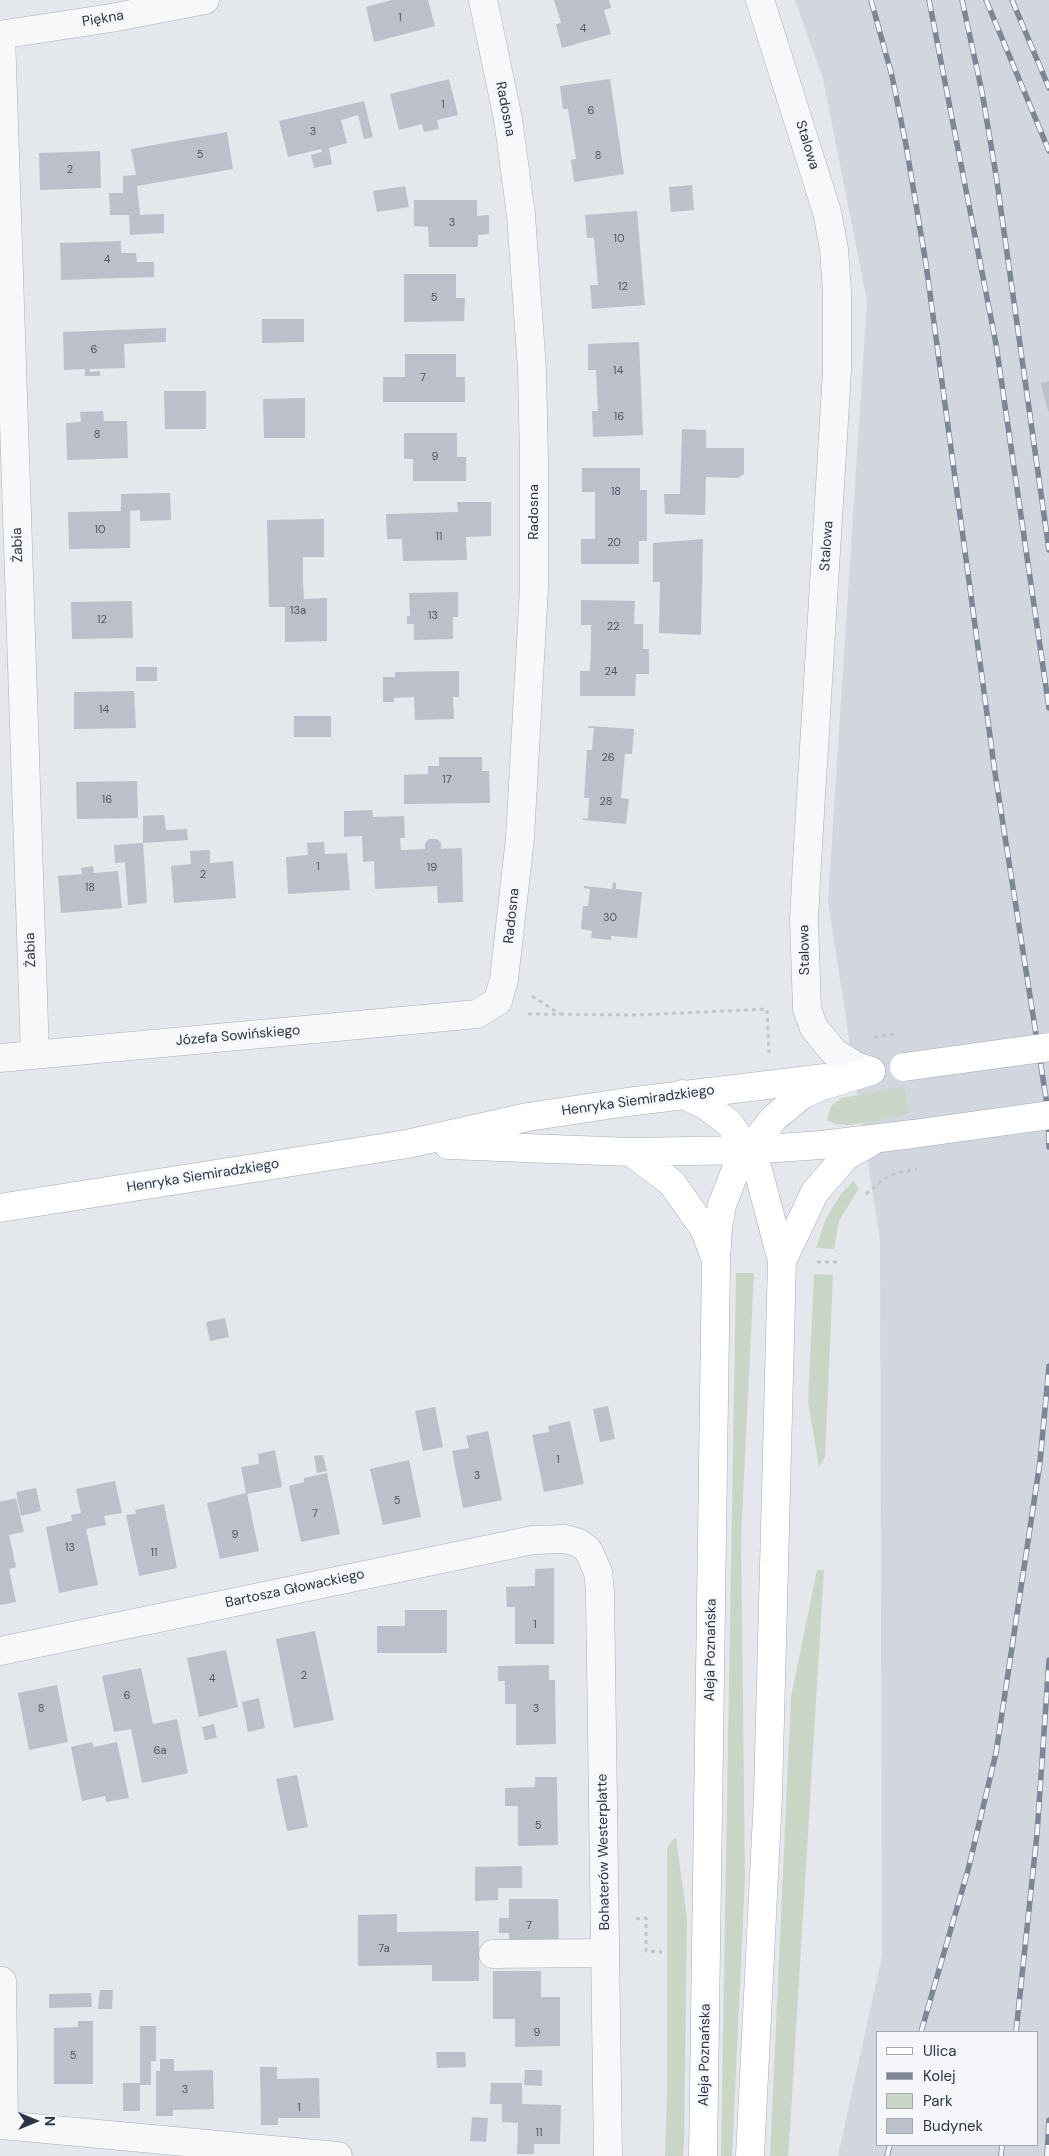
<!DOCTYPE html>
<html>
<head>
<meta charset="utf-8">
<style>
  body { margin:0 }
  #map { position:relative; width:1049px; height:2156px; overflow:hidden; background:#e4e7ec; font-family:"DM Sans",sans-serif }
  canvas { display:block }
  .legend { position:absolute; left:876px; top:2031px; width:162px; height:115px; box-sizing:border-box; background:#f4f6f9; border:1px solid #a4a8b1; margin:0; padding:6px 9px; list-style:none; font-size:15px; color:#2b3445 }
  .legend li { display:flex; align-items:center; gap:10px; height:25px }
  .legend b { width:25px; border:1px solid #a4a8b1 }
  .north { position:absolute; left:10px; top:2096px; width:50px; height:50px; -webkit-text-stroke:4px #f4f6f9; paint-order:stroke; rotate:90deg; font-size:14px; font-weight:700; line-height:20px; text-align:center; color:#2b3445 }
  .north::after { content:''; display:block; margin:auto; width:18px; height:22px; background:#2b3445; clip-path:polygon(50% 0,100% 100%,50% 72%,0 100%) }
</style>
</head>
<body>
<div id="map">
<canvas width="1049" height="2156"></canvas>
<ul class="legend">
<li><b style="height:6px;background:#fff"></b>Ulica</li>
<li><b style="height:6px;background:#7d8696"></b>Kolej</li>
<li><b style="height:14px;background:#c9d6c5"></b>Park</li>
<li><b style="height:14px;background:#bbc0ca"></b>Budynek</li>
</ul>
<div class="north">N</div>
</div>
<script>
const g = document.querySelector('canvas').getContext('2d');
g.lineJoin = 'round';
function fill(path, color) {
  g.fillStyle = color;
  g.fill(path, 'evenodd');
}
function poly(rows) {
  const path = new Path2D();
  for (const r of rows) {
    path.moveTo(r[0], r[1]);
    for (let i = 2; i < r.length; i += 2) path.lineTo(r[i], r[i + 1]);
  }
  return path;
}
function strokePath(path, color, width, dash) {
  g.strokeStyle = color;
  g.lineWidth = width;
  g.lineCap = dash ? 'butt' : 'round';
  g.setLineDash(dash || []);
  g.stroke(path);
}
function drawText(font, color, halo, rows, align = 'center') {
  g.font = font + ' "DM Sans",sans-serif';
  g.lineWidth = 4.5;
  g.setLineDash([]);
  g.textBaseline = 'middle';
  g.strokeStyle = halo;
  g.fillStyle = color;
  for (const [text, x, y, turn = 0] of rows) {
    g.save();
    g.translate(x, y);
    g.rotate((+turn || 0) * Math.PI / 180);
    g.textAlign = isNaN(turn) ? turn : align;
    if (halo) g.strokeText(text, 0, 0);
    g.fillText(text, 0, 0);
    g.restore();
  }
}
const built = poly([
  [795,0,1049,0,1049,2156,838,2156,882,1956,880,1241,828,901,867,301,823,79],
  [878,2032,1038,2032,1038,2145,878,2145]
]);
const green = poly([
  [904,1087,909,1114,849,1125,836,1124,827,1120,831,1106,842,1098],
  [853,1181,859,1188,839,1221,834,1249,816,1248,826,1218,841,1194],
  [736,1273,754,1273,741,1537,745,1878,732,2156,721,2156],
  [814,1274,833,1275,825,1457,819,1467,808,1402],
  [817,1570,824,1570,790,2129,788,2156,770,2156,791,1697],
  [676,1838,687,1918,684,2143,683,2156,665,2156,667,2100,667,1849,671,1841]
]);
const building = poly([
  [392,0,428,0,435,26,374,42,366,7],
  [554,0,609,0,611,8,604,10,611,34,562,48,556,24,561,23],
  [449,79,458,115,437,120,439,129,424,132,422,124,399,130,390,94],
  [610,79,624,174,574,182,571,160,576,159,572,133,568,109,563,109,560,86],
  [364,101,373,137,364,139,358,115,341,120,347,143,329,148,332,164,314,168,311,155,322,152,321,149,288,157,279,121],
  [227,132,233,169,137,186,140,215,164,214,164,233,130,235,129,215,110,215,109,193,123,193,123,176,136,175,131,149],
  [100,151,101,188,40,190,39,153],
  [692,185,694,210,671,212,669,187],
  [405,186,409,207,377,212,373,191],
  [414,200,477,200,477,216,489,215,489,234,478,235,478,247,429,247,428,227,414,226],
  [637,211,645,305,592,309,590,285,598,285,594,238,587,238,585,215],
  [121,241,121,253,136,253,137,262,154,262,154,277,61,280,60,243],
  [404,274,456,274,456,298,465,298,464,321,404,322],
  [262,319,304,319,304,342,262,343],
  [166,328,166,342,124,344,125,368,90,369,90,372,100,371,100,376,85,376,85,369,64,370,63,332],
  [639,342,643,435,593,437,592,411,598,411,596,370,588,370,588,344],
  [405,354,456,354,456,377,465,377,465,402,383,402,383,377,405,377],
  [1049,381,1049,411,1048,411,1041,383],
  [164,391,206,391,206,429,165,429],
  [305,398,305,438,264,438,263,399],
  [103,411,104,421,127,421,128,458,67,460,66,423,81,422,80,412],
  [682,429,706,430,706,448,744,448,744,474,738,478,706,477,705,515,665,514,664,494,680,494],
  [404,433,457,433,457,457,466,457,466,481,413,481,413,459,404,459],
  [582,468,640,468,640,490,647,490,647,541,639,541,639,564,581,564,581,539,595,539,595,492,582,492],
  [170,493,171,520,140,521,140,510,130,511,130,548,69,549,68,512,121,511,121,494],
  [457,502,491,502,491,536,466,537,467,560,403,561,402,539,387,539,386,514,458,512],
  [324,519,324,557,303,557,303,582,304,599,327,598,327,641,285,642,285,607,269,607,267,520],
  [703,539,701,635,659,633,660,582,653,582,653,543],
  [458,592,458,617,453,617,453,639,414,640,414,624,407,624,407,616,410,616,409,593],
  [581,600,635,601,634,624,643,624,643,649,649,649,649,674,636,674,635,696,580,696,580,671,590,671,591,648,591,625,581,625],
  [132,601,133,638,72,639,71,602],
  [136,667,157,667,157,681,136,681],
  [459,671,459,697,453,697,454,719,415,720,414,697,394,698,394,702,383,702,383,677,395,677,395,672],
  [134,691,136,728,74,729,74,692],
  [294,716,331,716,331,737,294,737],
  [589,726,634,729,632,754,625,754,621,798,629,799,626,824,583,820,583,818,588,819,589,798,584,798,587,750,592,750,594,728,588,728],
  [439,757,482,757,482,771,489,771,490,803,404,804,404,775,428,774,428,766,439,766],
  [137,781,138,818,77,819,76,782],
  [372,810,373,817,404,816,405,838,400,838,401,850,425,849,425,843,429,839,436,839,441,842,441,849,462,848,463,902,438,903,437,886,375,889,374,861,363,862,362,836,344,837,344,811],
  [164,815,166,830,187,829,188,840,143,843,147,903,128,905,125,862,115,863,114,845,143,843,143,816],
  [324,842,325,854,347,853,350,890,288,894,286,857,308,855,307,843],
  [210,850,210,863,233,861,236,898,174,903,171,866,191,864,190,851],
  [93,866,94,873,118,871,122,908,61,913,58,876,82,874,81,868],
  [613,882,616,883,616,889,642,892,637,938,611,936,611,940,591,938,592,931,581,929,583,906,588,906,590,889,584,888,584,886,612,889],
  [225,1318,229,1337,210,1341,206,1322],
  [608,1406,615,1439,600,1442,593,1409],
  [435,1407,443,1447,423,1451,415,1411],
  [570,1421,584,1484,544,1492,532,1435,549,1432,548,1426],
  [488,1431,502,1500,463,1508,452,1451,469,1448,466,1436],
  [275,1450,282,1487,247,1494,259,1551,220,1559,207,1503,246,1493,241,1467,259,1464,258,1454],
  [323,1455,327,1471,317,1473,314,1456],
  [409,1460,421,1517,383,1525,370,1469],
  [327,1473,340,1534,301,1542,289,1486,304,1482,304,1478],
  [115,1481,122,1513,104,1516,106,1525,86,1529,98,1585,59,1593,46,1527,72,1521,71,1515,81,1513,76,1489],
  [36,1488,41,1511,21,1516,16,1492],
  [16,1498,24,1532,9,1535,16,1567,9,1569,16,1602,0,1605,0,1502],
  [164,1504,177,1568,139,1576,126,1515,136,1514,135,1510],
  [554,1568,554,1644,515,1644,515,1607,507,1607,506,1587,535,1586,535,1569],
  [405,1610,447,1610,447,1653,377,1653,377,1626,405,1626],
  [315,1631,334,1720,294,1728,276,1639],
  [226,1650,238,1707,199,1717,187,1658],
  [549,1665,549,1680,555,1680,556,1744,516,1745,516,1704,505,1704,505,1681,498,1681,498,1666],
  [141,1668,153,1724,177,1719,188,1773,142,1783,131,1729,114,1732,102,1676],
  [57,1685,68,1742,29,1750,18,1693],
  [259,1698,265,1728,248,1732,242,1702],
  [214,1724,217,1738,205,1740,202,1727],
  [92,1742,95,1752,94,1747,117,1742,129,1798,106,1802,105,1796,82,1801,71,1747],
  [297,1775,308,1827,287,1831,276,1779],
  [535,1777,557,1777,558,1845,518,1846,518,1806,505,1806,505,1788,535,1787],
  [522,1866,522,1888,498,1888,498,1900,475,1901,475,1867],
  [509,1899,558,1899,559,1946,509,1947,509,1933,499,1933,499,1918,509,1918],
  [397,1914,397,1932,479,1931,479,1981,432,1981,432,1965,358,1966,358,1915],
  [493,1971,541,1971,541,1997,560,1997,560,2046,515,2047,515,2019,493,2019],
  [100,1990,113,1990,112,2009,98,2009],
  [91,1993,92,2007,49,2008,49,1994],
  [78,2021,93,2021,93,2084,54,2084,54,2028,78,2027],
  [140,2026,156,2026,156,2061,151,2061,151,2085,140,2085,140,2111,123,2111,123,2083,140,2083],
  [436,2052,465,2052,466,2067,437,2068],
  [160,2059,174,2059,174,2071,213,2070,214,2109,173,2110,173,2116,156,2116,156,2071,160,2071],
  [260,2067,277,2067,277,2079,319,2078,320,2118,278,2118,278,2125,261,2125],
  [525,2070,542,2070,542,2086,524,2085],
  [491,2083,522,2083,522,2104,561,2105,560,2144,534,2144,534,2154,517,2154,518,2123,502,2122,502,2104,490,2104],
  [472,2117,488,2118,486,2142,470,2141]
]);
const path = poly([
  [532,996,560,1014],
  [528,1014,637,1015,767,1009,769,1053],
  [874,1037,896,1034],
  [866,1194,884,1179,896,1173,917,1169],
  [817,1262,841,1262],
  [636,1919,646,1918,646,1951,662,1952]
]);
const minor = poly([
  [760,0,827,212,834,249,837,292,837,371,807,862,804,920,807,1009,814,1028,834,1052,856,1066,871,1071],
  [0,35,111,18,205,0],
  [1,35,35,1055],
  [0,1058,477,1014,498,1001,504,979,520,838,534,587,534,459,532,370,521,215,508,119,483,0],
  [0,1651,533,1540,565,1539,579,1543,588,1550,598,1572,600,1592,608,2156],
  [493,1954,605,1953],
  [2,1981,4,2124],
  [0,2125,338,2156]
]);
const major = poly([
  [682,1094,705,1105,729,1123,748,1150,758,1170,782,1261,768,1795,750,2156],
  [448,1145,631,1152,748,1150,821,1145,913,1134],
  [631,1152,672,1183,705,1230,714,1255],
  [0,1208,407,1144,528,1117,627,1102,825,1078],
  [782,1261,815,1192,846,1156,871,1142],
  [703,2156,716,1260,718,1227,722,1205,738,1164,774,1118,802,1095,819,1087,871,1071]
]);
const rail = poly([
  [871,0,892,76,906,145,926,264,995,773,1049,1117],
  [929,0,996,344,1049,708],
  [962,0,982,92,996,175,1049,550],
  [986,0,1049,151],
  [1012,0,1049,88],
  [1048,1110,1049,1147],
  [921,2032,968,1870,996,1753,1040,1462,1049,1366],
  [1016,2032,1037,1834,1049,1660],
  [887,2156,890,2145],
  [1001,2156,1002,2145],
  [1047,2156,1049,2120]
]);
const majorBridge = poly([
  [904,1067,1049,1047],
  [913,1134,1049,1115]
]);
const numberNames = [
  ["1",400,18],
  ["4",583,29],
  ["1",443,105],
  ["6",591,111],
  ["3",313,132],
  ["5",200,155],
  ["8",598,156],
  ["2",70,170],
  ["3",452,223],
  ["10",619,239],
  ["4",107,260],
  ["12",623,287],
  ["5",434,298],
  ["6",94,350],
  ["14",618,371],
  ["7",423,378],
  ["16",619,417],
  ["8",97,435],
  ["9",435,457],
  ["18",616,492],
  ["10",100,530],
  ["11",439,537],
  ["20",614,543],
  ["13a",298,611],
  ["13",433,616],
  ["12",102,620],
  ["22",613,627],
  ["24",611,672],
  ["14",104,710],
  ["26",608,758],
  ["17",447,780],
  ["16",107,800],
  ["28",606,802],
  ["1",318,867],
  ["19",432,868],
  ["2",203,875],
  ["18",90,888],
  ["30",610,918],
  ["1",558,1460],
  ["3",477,1476],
  ["5",397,1501],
  ["7",315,1514],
  ["9",235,1535],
  ["13",70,1548],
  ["11",154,1553],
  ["1",535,1625],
  ["2",304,1676],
  ["4",212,1679],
  ["6",127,1696],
  ["8",41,1709],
  ["3",536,1709],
  ["6a",160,1751],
  ["5",538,1826],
  ["7",529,1926],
  ["7a",384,1949],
  ["9",537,2033],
  ["5",73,2056],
  ["3",185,2090],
  ["1",299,2108],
  ["11",539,2133]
];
const streetNames = [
  ["Piękna",103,19,-9],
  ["Radosna",505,109,79],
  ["Stalowa",807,145,73],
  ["Radosna",534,512,-90],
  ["Żabia",18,545,-92],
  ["Stalowa",827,546,-86],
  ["Radosna",512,916,-84],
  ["Żabia",31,950,-92],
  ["Stalowa",805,950,-91],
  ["Józefa Sowińskiego",238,1036,-5],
  ["Henryka Siemiradzkiego",638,1101,-8],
  ["Henryka Siemiradzkiego",203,1176,-9],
  ["Bartosza Głowackiego",295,1589,-12],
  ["Aleja Poznańska",711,1650,-89],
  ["Bohaterów Westerplatte",604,1852,-91],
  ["Aleja Poznańska",705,2055,-89]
];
fill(built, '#d2d6de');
fill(green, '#c9d6c5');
fill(building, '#bbc0ca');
strokePath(minor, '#a9aeb7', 29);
strokePath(major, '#a3abb8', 29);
strokePath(path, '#c2c5cb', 3, [4, 4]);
strokePath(minor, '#f7f8fa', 28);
strokePath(major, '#fff', 28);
strokePath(rail, '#7d8696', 5.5);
strokePath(rail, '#f4f6f9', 4, [11]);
strokePath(majorBridge, '#a3abb8', 29, []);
strokePath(majorBridge, '#fff', 28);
drawText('11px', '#4f5766', null, numberNames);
drawText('14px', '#2b3445', '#f4f6f9', streetNames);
</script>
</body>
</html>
